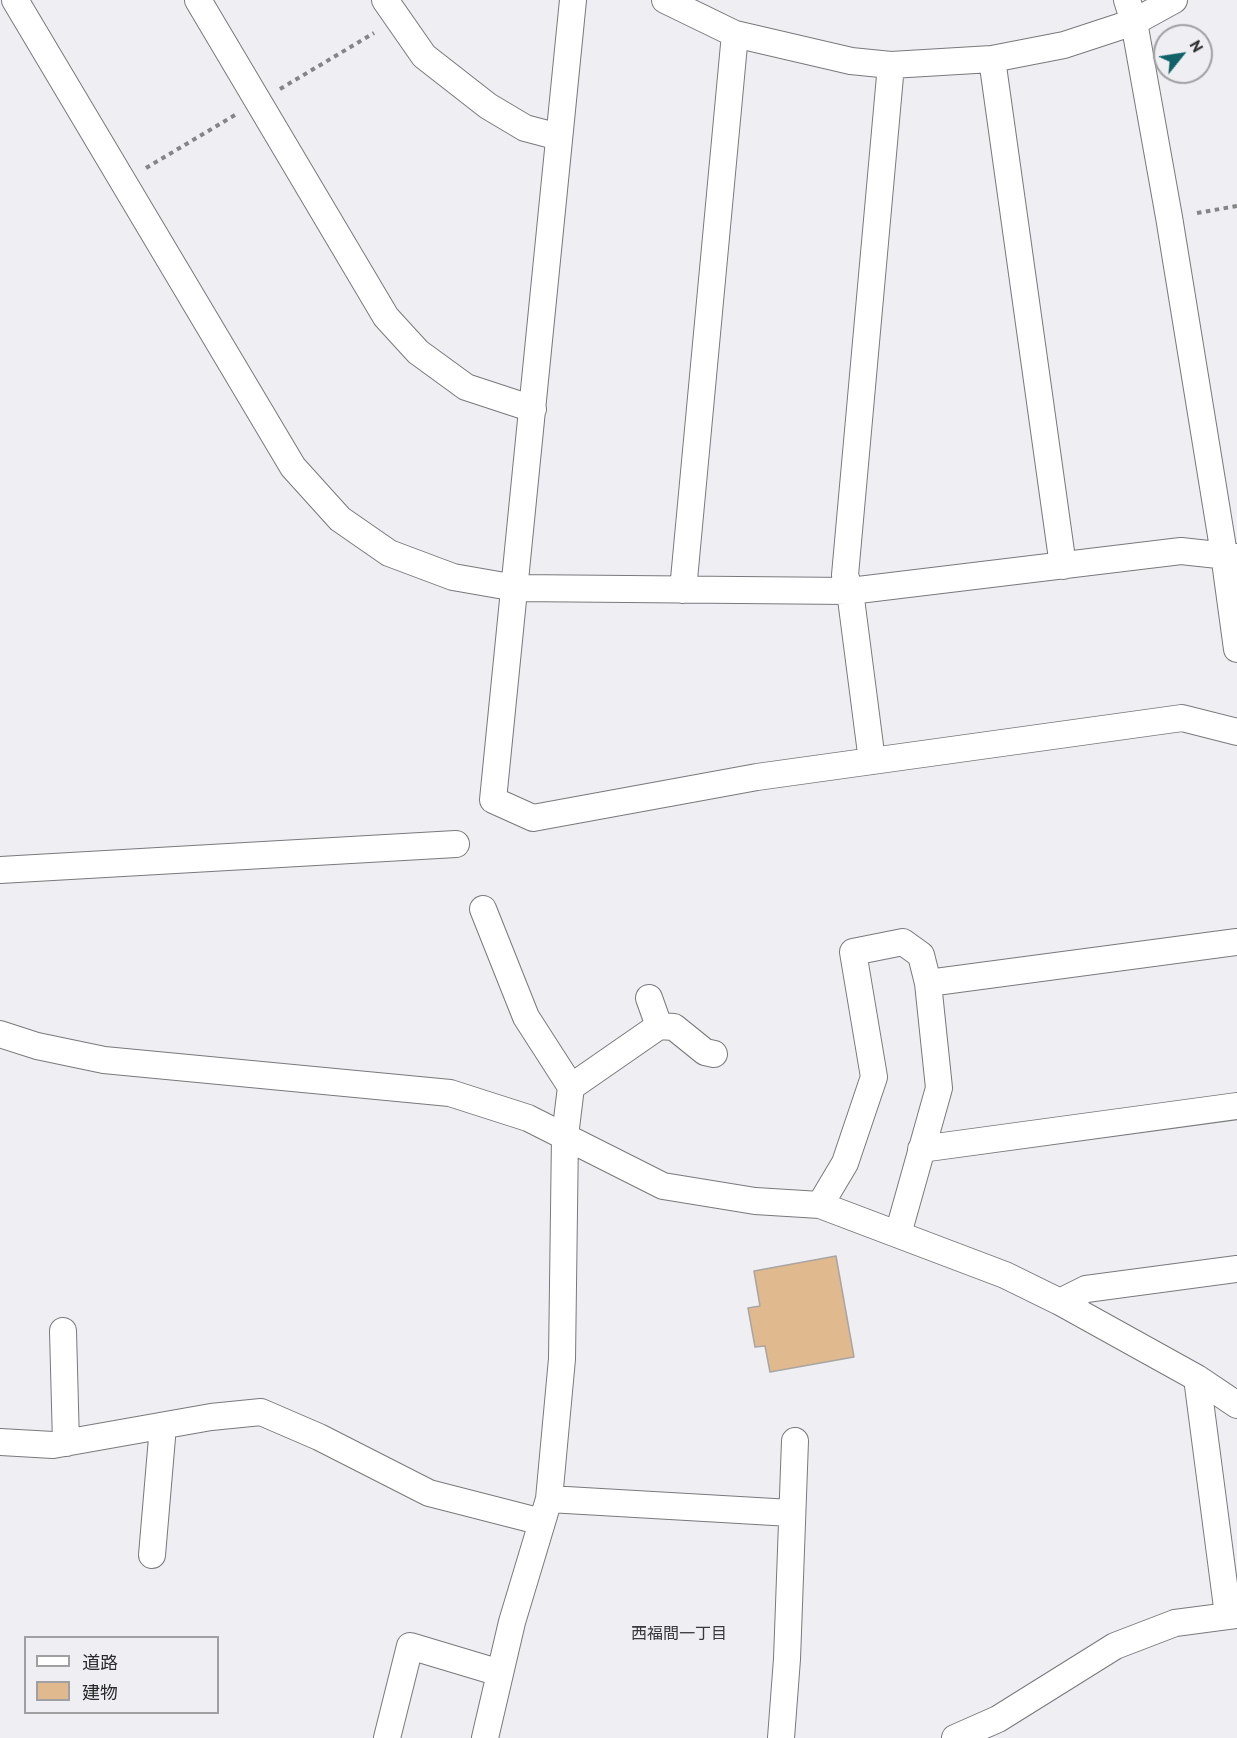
<!DOCTYPE html>
<html>
<head>
<meta charset="utf-8">
<style>
  body { margin:0 }
  #map { position:relative; width:1237px; height:1738px; overflow:hidden; background:#efeff3; font-family:"PT Sans","Noto Sans JP",sans-serif }
  canvas { display:block }
  .legend { position:absolute; left:24px; top:1636px; width:195px; height:78px; box-sizing:border-box; background:#efeff3; border:2px solid #a0a0a3; margin:0; padding:8px 10px; list-style:none; font-size:18px; color:#292a2b }
  .legend li { display:flex; align-items:center; gap:12px; height:30px }
  .legend b { width:30px; border:2px solid #a0a0a3 }
  .north { position:absolute; left:1153px; top:24px; width:60px; height:60px; box-sizing:border-box; background:#efeff3; border:2px solid #a0a0a3; border-radius:50%; rotate:60deg; font-size:16px; font-weight:700; line-height:24px; text-align:center; color:#292a2b }
  .north::after { content:''; display:block; margin:auto; width:21px; height:27px; background:#116268; clip-path:polygon(50% 0,100% 100%,50% 72%,0 100%) }
</style>
</head>
<body>
<div id="map">
<canvas width="1237" height="1738"></canvas>
<ul class="legend">
<li><b style="height:8px;background:#fff"></b>道路</li>
<li><b style="height:16px;background:#e1b98e"></b>建物</li>
</ul>
<div class="north">N</div>
</div>
<script>
const g = document.querySelector('canvas').getContext('2d');
g.lineJoin = 'round';
function fill(path, color) {
  g.fillStyle = color;
  g.fill(path, 'evenodd');
}
function poly(rows) {
  const path = new Path2D();
  for (const r of rows) {
    path.moveTo(r[0], r[1]);
    for (let i = 2; i < r.length; i += 2) path.lineTo(r[i], r[i + 1]);
  }
  return path;
}
function strokePath(path, color, width, dash) {
  g.strokeStyle = color;
  g.lineWidth = width;
  g.lineCap = dash ? 'butt' : 'round';
  g.setLineDash(dash || []);
  g.stroke(path);
}
function drawText(font, color, halo, rows, align = 'center') {
  g.font = font + ' "PT Sans","Noto Sans JP",sans-serif';
  g.lineWidth = 4.5;
  g.setLineDash([]);
  g.textBaseline = 'middle';
  g.strokeStyle = halo;
  g.fillStyle = color;
  for (const [text, x, y, turn = 0] of rows) {
    g.save();
    g.translate(x, y);
    g.rotate((+turn || 0) * Math.PI / 180);
    g.textAlign = isNaN(turn) ? turn : align;
    if (halo) g.strokeText(text, 0, 0);
    g.fillText(text, 0, 0);
    g.restore();
  }
}
const building = poly([
  [836,1256,854,1357,770,1372,765,1346,755,1347,748,1308,760,1306,754,1271,836,1256]
]);
const path = poly([
  [280,89,374,33],
  [146,168,235,115],
  [1197,213,1237,206]
]);
const minor = poly([
  [15,0,293,467,340,519,389,553,453,577,516,588,850,591,1181,551,1237,557],
  [198,0,386,317,418,352,466,387,533,409],
  [385,0,424,56,488,106,525,128,559,137],
  [573,0,493,800,533,818,757,777,1182,718,1237,732],
  [665,0,735,34,851,61,891,65,992,59,1064,45,1134,22,1174,0],
  [1127,0,1134,22,1169,217,1224,554,1237,649],
  [992,59,1063,566],
  [683,590,735,34],
  [872,761,850,591,845,575,891,65],
  [0,870,456,844],
  [483,909,526,1017,571,1087,565,1136,562,1359,549,1499,512,1622,485,1738],
  [928,983,1237,942],
  [659,1026,674,1027,705,1052,714,1054],
  [0,1034,37,1046,104,1060,450,1093,528,1118,663,1186,755,1201,820,1205,1005,1275,1060,1302,1197,1378,1237,1405],
  [571,1087,659,1026,649,998],
  [921,1149,1237,1106],
  [820,1205,845,1163,874,1077,853,952,903,942,921,955,928,983,939,1088,898,1234],
  [1060,1302,1086,1289,1237,1269],
  [63,1331,66,1443],
  [1197,1378,1228,1615],
  [0,1442,53,1445,211,1417,261,1412,319,1437,429,1493,542,1522],
  [549,1499,791,1513],
  [152,1555,163,1426],
  [387,1738,410,1646,500,1673],
  [781,1738,787,1659,795,1441],
  [955,1738,998,1719,1115,1646,1175,1623,1237,1615]
]);
const neighbourhoodNames = [
  ["西福間一丁目",679,1634]
];
fill(building, '#e1b98e');
strokePath(building, '#a8a5a3', 1.5);
strokePath(minor, '#78797c', 28);
strokePath(path, '#848587', 4, [4.5, 4.5]);
strokePath(minor, '#fff', 26);
drawText('16px', '#39393c', '#efeff3', neighbourhoodNames);
</script>
</body>
</html>
